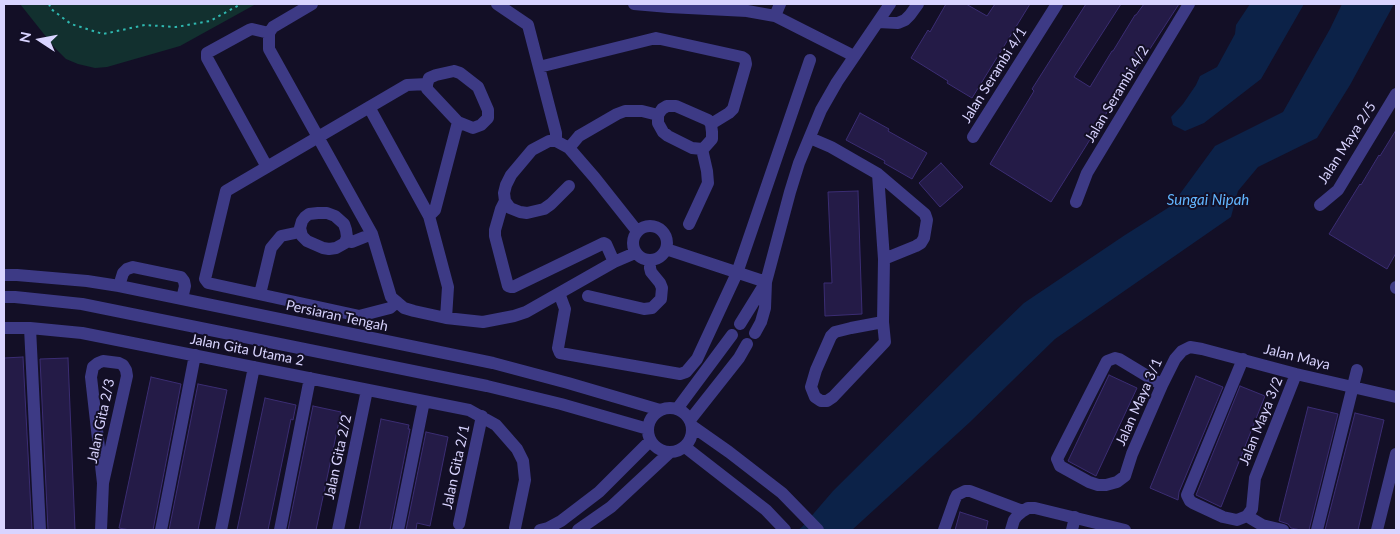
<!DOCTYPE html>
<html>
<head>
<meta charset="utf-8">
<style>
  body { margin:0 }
  #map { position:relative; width:1400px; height:534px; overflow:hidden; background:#130f26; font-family:Lato,sans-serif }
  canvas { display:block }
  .frame { position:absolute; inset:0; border:5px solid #d9d4ff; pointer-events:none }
  .north { position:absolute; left:15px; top:15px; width:50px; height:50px; -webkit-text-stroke:4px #130f26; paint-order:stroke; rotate:281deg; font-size:14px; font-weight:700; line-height:20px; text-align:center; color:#d9d4ff }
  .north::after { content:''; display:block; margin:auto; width:18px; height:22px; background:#d9d4ff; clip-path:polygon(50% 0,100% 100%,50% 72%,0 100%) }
</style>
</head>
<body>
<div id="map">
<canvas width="1400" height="534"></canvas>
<div class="frame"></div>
<div class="north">N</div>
</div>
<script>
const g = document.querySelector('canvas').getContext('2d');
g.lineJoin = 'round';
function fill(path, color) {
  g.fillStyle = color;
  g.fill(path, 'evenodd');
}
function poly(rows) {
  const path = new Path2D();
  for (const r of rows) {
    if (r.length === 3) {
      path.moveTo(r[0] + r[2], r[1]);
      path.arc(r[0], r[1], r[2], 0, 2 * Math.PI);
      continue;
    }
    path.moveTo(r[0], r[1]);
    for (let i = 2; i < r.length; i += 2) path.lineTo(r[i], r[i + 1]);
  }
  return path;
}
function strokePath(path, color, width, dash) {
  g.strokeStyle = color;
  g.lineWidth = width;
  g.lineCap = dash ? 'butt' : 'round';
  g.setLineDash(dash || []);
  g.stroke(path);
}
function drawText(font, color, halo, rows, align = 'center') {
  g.font = font + ' Lato,sans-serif';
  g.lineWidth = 4;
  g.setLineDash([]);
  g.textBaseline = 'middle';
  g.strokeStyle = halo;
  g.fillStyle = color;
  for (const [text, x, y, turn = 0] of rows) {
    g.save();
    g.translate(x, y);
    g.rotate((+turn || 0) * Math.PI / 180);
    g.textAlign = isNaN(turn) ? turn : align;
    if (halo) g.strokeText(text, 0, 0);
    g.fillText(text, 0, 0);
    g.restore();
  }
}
const green = poly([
  [20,4,256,4,180,46,107,67,95,68,78,64,66,59,55,48]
]);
const water = poly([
  [1250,4,1304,4,1261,79,1204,123,1185,131,1173,125,1171,117,1183,104,1196,85,1200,76,1217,67,1235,34,1236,25],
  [1342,4,1394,4,1350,85,1317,138,1258,167,1238,191,1231,217,1055,339,970,422,852,530,798,530,802,527,833,491,970,355,1024,303,1125,235,1171,206,1215,146,1283,112,1330,29]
]);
const building = poly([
  [946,4,966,4,987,16,995,4,1030,4,972,98,947,83,948,81,911,58,928,30,930,32,946,4],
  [1086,4,1121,4,1074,77,1090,87,1112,51,1113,51,1135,15,1136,15,1144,4,1179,4,1144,58,1143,58,1121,94,1119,93,1051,202,990,164,1034,91,1032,89,1086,4],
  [860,113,889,129,888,131,927,153,912,179,884,163,885,161,846,140,860,113],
  [1396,130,1396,253,1387,269,1329,234,1360,184,1361,185,1379,155,1380,156,1396,130],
  [941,163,963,187,940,207,919,183,941,163],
  [858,191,862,314,825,316,824,283,832,283,828,192,858,191],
  [23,357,32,530,4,530,4,358,23,357],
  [68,358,75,530,48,530,40,359,68,358],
  [1109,375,1137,388,1096,476,1068,461,1109,375],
  [1196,376,1223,387,1179,492,1178,500,1150,488,1196,376],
  [151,377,181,384,153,530,130,530,119,528,151,377],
  [198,384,227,390,198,530,169,530,198,384],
  [1240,386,1265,396,1221,507,1196,495,1240,386],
  [265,398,296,405,293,420,291,419,268,530,237,530,265,398],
  [313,406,341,412,316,530,288,530,313,406],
  [1308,407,1338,414,1309,530,1301,530,1291,528,1288,524,1279,521,1308,407],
  [1355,413,1384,420,1358,530,1325,530,1355,413],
  [381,419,409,425,408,429,410,429,390,530,359,530,381,419],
  [426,432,448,437,430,526,417,523,416,530,406,530,426,432],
  [960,512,988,521,986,530,955,530,960,512]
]);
const path = poly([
  [49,4,51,9,71,24,103,34,145,25,176,27,210,21,241,4]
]);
const minor = poly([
  [312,4,273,27,269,33,269,49,372,234,391,297,404,308,414,311,446,318,483,322,514,316,526,312,614,262,635,253],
  [497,4,528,25,556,133,556,141],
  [634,4,669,7,747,11,775,16,854,56],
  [775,16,780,4],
  [878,22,898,23,905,20,910,15,918,4],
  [539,67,656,38,742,57,745,59,746,64,733,109,729,113,711,124],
  [454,71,460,73,478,87,488,110,488,118,481,125,473,128,458,122,427,89,427,84,429,78,436,75,454,71],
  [667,106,676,106,708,120,711,124,712,132,712,139,704,148,702,149,692,148,668,136,663,132,658,123,658,115,662,109,667,106],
  [369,107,429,216,448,287,446,318],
  [973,137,1057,4],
  [810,138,831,147,878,174,925,214,927,220,924,238,921,243,916,246,884,259],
  [569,148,579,136,617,114,625,111,642,111,658,115],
  [267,167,207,58,207,53,249,30,252,29,269,33],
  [878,174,884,259,883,322,885,342,833,397,827,401,821,401,815,397,811,387,816,370,831,336,835,332,851,328,883,322],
  [569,186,551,204,544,209,527,213,520,212,510,208,505,201,504,193,506,185,511,175,532,150,549,141,556,141,569,148,595,178,637,231],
  [505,201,501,209,495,230,495,236,508,286,511,287,513,287,604,243,606,244,614,262],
  [1076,202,1087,173,1189,4],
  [1320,205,1338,190,1396,94],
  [318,213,327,213,335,216,344,224,346,230,347,237,345,243,336,248,329,249,323,248,307,241,302,236,300,228,302,221,305,217,309,214,318,213],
  [429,216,435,210,458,122],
  [689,224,708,183,707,171,702,149],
  [650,243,17],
  [346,241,352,242,372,234],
  [666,249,766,282],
  [4,275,17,275,87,281,119,286,493,363,568,383,660,410],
  [119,286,123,273,127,269,133,267,181,277,184,281,185,286,182,299],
  [1396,288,1396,287],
  [559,293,565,309,558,348,560,353,680,374,686,372,697,359,737,273,810,60],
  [260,294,271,248,281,236,300,232],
  [588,296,644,309,652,308,661,299,662,288,660,283,651,272,650,268,650,261],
  [4,297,15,297,82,304,487,386,561,404,648,429],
  [397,302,390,308,359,316,355,315,208,283,205,279,226,191,407,85,427,84],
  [740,324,766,282],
  [4,328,30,328,82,333,469,410,496,425,517,449,523,461,525,480,515,528],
  [30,328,40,530],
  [755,333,761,322,765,308,766,282,790,192,799,163,821,110,837,82,890,4],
  [1243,359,1187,495,1190,501,1193,503,1223,517,1237,520,1247,516,1252,509,1255,478,1296,374],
  [1162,385,1119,359,1115,358,1107,361,1059,455,1057,459,1060,466,1089,482,1098,485,1106,485,1117,482,1125,476,1132,454,1162,385,1175,359,1182,351,1190,347,1202,349,1296,374,1396,397],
  [670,430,22],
  [677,409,732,335],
  [690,420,739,358,747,344],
  [692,426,729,452,782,493,818,530],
  [685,447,766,510,785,530],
  [1247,516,1262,525,1283,530],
  [459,524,482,416],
  [101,530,103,483,91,377,93,367,98,363,103,361,119,363,123,365,126,370,127,376,103,483],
  [161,530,195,355],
  [221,530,254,367],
  [280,530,310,378],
  [338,530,367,390],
  [398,530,424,401],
  [540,530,548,528,561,521,599,492,650,441],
  [578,530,611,507,669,453],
  [944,530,955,499,957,495,965,491,970,491,1023,511],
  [1011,530,1014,520,1017,516,1023,511,1028,508,1035,508,1125,530],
  [1072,530,1075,517],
  [1317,530,1357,370],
  [1377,530,1396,454]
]);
const streetNames = [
  ["Jalan Serambi 4/1",994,75,-58],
  ["Jalan Serambi 4/2",1117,94,-59],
  ["Jalan Maya 2/5",1347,143,-57],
  ["Persiaran Tengah",337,316,12],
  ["Jalan Gita Utama 2",247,350,11],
  ["Jalan Maya",1297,357,14],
  ["Jalan Maya 3/1",1139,402,-66],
  ["Jalan Gita 2/3",101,421,-78],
  ["Jalan Maya 3/2",1261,421,-68],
  ["Jalan Gita 2/2",338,457,-78],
  ["Jalan Gita 2/1",456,467,-78]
];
const waterNames = [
  ["Sungai Nipah",1208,200]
];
fill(green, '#12302f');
fill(water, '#0c2248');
fill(building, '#241b47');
strokePath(building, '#3b2d73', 1);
strokePath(path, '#2fb8b0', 2, [2.5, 4]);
strokePath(minor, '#3d3a85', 12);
drawText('14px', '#d9d4ff', '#130f26', streetNames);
drawText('italic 15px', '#62b6ff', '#130f26', waterNames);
</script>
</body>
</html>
